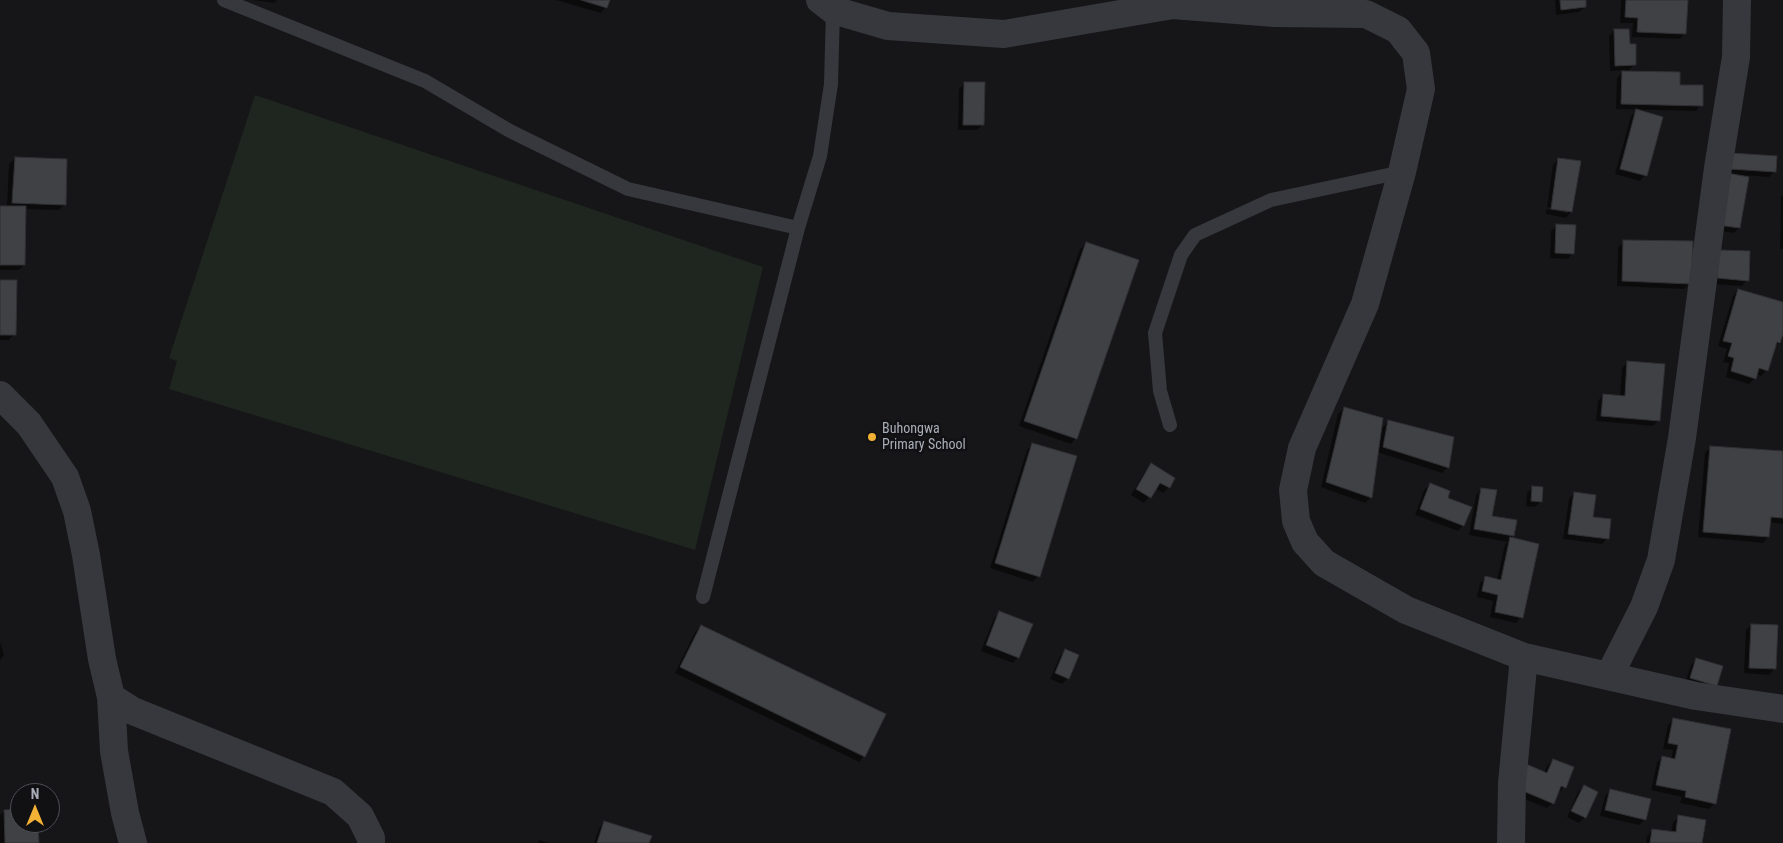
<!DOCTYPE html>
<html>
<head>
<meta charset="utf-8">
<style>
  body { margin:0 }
  #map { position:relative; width:1783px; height:843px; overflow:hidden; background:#161618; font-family:"Roboto Condensed",sans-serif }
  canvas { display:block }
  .north { position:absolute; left:10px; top:783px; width:50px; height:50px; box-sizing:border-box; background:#111113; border:1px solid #4d4f55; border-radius:50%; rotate:0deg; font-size:14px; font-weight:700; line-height:20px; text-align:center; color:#a8adb8 }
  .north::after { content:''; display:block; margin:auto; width:18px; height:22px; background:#f2b134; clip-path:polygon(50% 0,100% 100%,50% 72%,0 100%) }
</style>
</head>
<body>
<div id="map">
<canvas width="1783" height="843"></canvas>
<div class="north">N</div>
</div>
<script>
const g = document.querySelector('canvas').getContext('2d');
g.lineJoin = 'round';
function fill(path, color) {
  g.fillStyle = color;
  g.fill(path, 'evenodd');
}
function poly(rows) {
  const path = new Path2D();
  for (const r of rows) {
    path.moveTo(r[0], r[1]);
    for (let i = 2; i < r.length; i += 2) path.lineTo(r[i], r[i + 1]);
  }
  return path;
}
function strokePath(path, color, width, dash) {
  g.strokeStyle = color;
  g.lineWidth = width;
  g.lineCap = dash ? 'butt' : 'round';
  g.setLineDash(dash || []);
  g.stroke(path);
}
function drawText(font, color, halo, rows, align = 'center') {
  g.font = font + ' "Roboto Condensed",sans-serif';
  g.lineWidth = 5;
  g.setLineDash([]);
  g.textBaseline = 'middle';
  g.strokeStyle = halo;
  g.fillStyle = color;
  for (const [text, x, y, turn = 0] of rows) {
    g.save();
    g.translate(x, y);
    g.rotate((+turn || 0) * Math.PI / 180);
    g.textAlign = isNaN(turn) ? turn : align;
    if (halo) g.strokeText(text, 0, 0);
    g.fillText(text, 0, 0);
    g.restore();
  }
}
const green = poly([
  [255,95,763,267,695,550,169,389,177,361,169,358]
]);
const shadow = poly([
  [253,0,277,0,274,3],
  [556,0,608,0,606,7,601,13],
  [1555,0,1584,0,1585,7,1579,12,1556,15],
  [1621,0,1686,0,1685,33,1680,39,1632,37,1633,23,1620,23],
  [1614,31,1629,46,1635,64,1627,72,1678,86,1701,105,1696,111,1616,109,1617,78,1625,70,1610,71,1609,36],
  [965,83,982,125,977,130,958,130,959,89],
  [1637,111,1645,175,1640,181,1615,174,1631,116],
  [15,159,65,204,59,210,25,209,24,265,19,270,0,270,0,207,7,207,9,164],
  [1559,159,1571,212,1566,218,1546,214,1546,209,1568,213,1568,211,1547,207,1553,165],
  [1726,160,1774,172,1769,177,1740,175,1739,228,1734,233,1713,230],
  [1783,195,1783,249,1780,249,1781,197],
  [1557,226,1573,253,1568,259,1550,258,1551,231],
  [1624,242,1690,283,1684,289,1617,286,1618,247],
  [1086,244,1076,438,1071,444,1019,426,1080,249],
  [1713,257,1747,280,1742,286,1712,284],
  [0,281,14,334,9,340,0,340],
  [1738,290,1783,303,1783,329,1779,343,1773,349,1767,370,1761,376,1756,374,1755,378,1749,384,1726,377,1729,363,1723,362,1727,349,1718,346,1733,296],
  [1628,362,1659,420,1653,426,1596,421,1598,401,1603,395,1620,397,1622,368],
  [1344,408,1380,430,1389,421,1448,467,1442,473,1377,452,1370,498,1365,503,1321,487,1338,414],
  [1033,444,1038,576,1033,582,990,568,1027,450],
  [1711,447,1783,452,1783,524,1769,522,1768,537,1763,543,1698,537,1705,453],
  [1151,465,1169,487,1163,493,1155,488,1144,503,1131,495,1146,470],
  [1430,485,1446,499,1463,525,1458,531,1415,515,1424,490],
  [1533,487,1541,501,1535,507,1526,506,1527,493],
  [1481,489,1491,517,1513,536,1510,539,1521,617,1516,623,1490,617,1493,601,1477,597,1480,583,1486,577,1497,580,1505,544,1508,542,1469,535,1476,495],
  [1574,493,1607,538,1602,544,1563,539,1569,499],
  [999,613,1018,657,1013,663,981,651,994,618],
  [1752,625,1774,669,1769,675,1744,673,1746,630],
  [701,626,864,756,859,762,675,673,695,632],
  [0,642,4,655,0,660],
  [1065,651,1068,678,1062,684,1050,679,1060,656],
  [1697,659,1721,667,1710,691,1685,683,1691,665],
  [1674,719,1715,803,1709,809,1680,803,1682,797,1651,790,1657,763,1662,757,1671,759,1673,750,1663,749,1668,725],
  [1553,760,1565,787,1559,792,1558,792,1553,803,1547,808,1512,794,1544,773,1547,766],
  [1584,786,1585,817,1579,823,1567,817,1578,792],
  [1611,790,1645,819,1639,825,1600,816,1605,796],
  [20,810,20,823,37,823,38,843,0,843,0,815,4,811],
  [1679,817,1701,843,1646,843,1647,836,1653,830,1671,833,1673,822],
  [605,823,648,843,594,843,599,828],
  [540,840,549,843,537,843]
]);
const building = poly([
  [581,0,610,0,607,8,581,0],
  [1560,0,1586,0,1586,7,1561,10,1560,0],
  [1626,0,1688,0,1686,34,1637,32,1638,18,1625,17,1626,0],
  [1614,29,1629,29,1630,44,1636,44,1636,65,1615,66,1614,29],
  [1622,71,1680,72,1680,85,1703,85,1703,106,1621,104,1622,71],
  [964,82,985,82,984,125,963,125,964,82],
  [1636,109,1663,117,1647,176,1620,169,1636,109],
  [1731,153,1777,156,1776,172,1730,169,1731,153],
  [15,157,67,159,66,205,12,203,15,157],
  [1558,158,1581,161,1572,212,1551,209,1558,158],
  [1727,173,1749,177,1740,228,1718,225,1727,173],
  [0,206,26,206,25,265,0,265,0,206],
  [1556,224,1576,225,1574,254,1555,253,1556,224],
  [1623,240,1693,241,1691,284,1622,281,1623,240],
  [1086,242,1139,260,1077,439,1024,421,1086,242],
  [1719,250,1750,251,1749,281,1717,278,1719,250],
  [0,280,17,280,16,335,0,335,0,280],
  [1738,289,1783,302,1783,334,1780,343,1777,342,1768,371,1759,368,1756,379,1731,371,1734,358,1728,356,1732,343,1723,341,1738,289],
  [1627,361,1665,364,1660,421,1601,416,1603,394,1625,396,1627,361],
  [1344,407,1383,418,1372,498,1326,482,1344,407],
  [1388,420,1454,437,1449,468,1383,447,1388,420],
  [1032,443,1077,456,1040,577,995,563,1032,443],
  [1710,446,1783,451,1783,518,1771,517,1769,537,1703,532,1710,446],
  [1151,463,1175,478,1170,488,1160,483,1151,498,1136,489,1151,463],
  [1430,483,1450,491,1448,498,1472,507,1464,526,1420,509,1430,483],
  [1532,486,1543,487,1542,502,1531,501,1532,486],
  [1481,488,1497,490,1492,516,1517,520,1514,536,1474,529,1481,488],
  [1574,492,1596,495,1593,517,1611,519,1609,539,1568,534,1574,492],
  [1510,537,1539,544,1523,618,1495,612,1498,595,1482,591,1485,576,1501,580,1510,537],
  [999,611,1033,624,1019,658,986,645,999,611],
  [1751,624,1778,625,1776,669,1749,668,1751,624],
  [701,625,886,714,865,757,680,667,701,625],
  [1065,649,1079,655,1069,679,1055,673,1065,649],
  [1696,658,1723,666,1717,686,1690,678,1696,658],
  [1673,718,1731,729,1716,804,1685,797,1686,791,1656,785,1662,756,1675,759,1678,745,1668,743,1673,718],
  [1553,759,1574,767,1566,788,1561,786,1554,804,1516,788,1526,764,1547,773,1553,759],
  [1584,785,1598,792,1586,818,1571,811,1584,785],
  [1610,789,1651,799,1646,820,1605,810,1610,789],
  [20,809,20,823,38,823,39,843,5,843,4,810,20,809],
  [1678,815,1706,820,1702,843,1650,843,1652,829,1676,832,1678,815],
  [604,821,652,836,649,843,597,843,604,821]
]);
const lane = poly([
  [224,0,425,81,510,131,628,189,798,228],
  [1170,425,1160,391,1155,333,1181,255,1195,235,1271,200,1402,172],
  [703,597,798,228,820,156,831,84,833,10]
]);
const street = poly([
  [820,0,833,10,888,26,1004,34,1173,5,1275,13,1366,14,1398,30,1416,53,1421,89,1402,172,1365,304,1302,448,1293,490,1296,521,1305,542,1324,563,1406,610,1524,657,1696,696,1783,709],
  [0,395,29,424,65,477,77,511,86,555,102,659,111,697,133,711,333,792,360,816,371,838,371,843],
  [1609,676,1644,607,1661,560,1682,438,1718,168,1736,57,1737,0],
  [111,697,114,751,125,813,133,843],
  [1511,843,1512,783,1524,657]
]);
const markers = [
  [872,437,5,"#f2b134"]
];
const poiNames = [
  ["Buhongwa",882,429],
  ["Primary School",882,445]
];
fill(green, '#1e261f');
fill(shadow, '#0007');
fill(building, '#404145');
strokePath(building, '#303034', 1);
strokePath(lane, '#37383d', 14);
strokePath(street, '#37383d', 28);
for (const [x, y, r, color] of markers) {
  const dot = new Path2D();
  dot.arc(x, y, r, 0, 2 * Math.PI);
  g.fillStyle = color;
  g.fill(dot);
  strokePath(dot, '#111113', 2);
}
drawText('14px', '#a8adb8', '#111113', poiNames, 'left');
</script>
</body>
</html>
